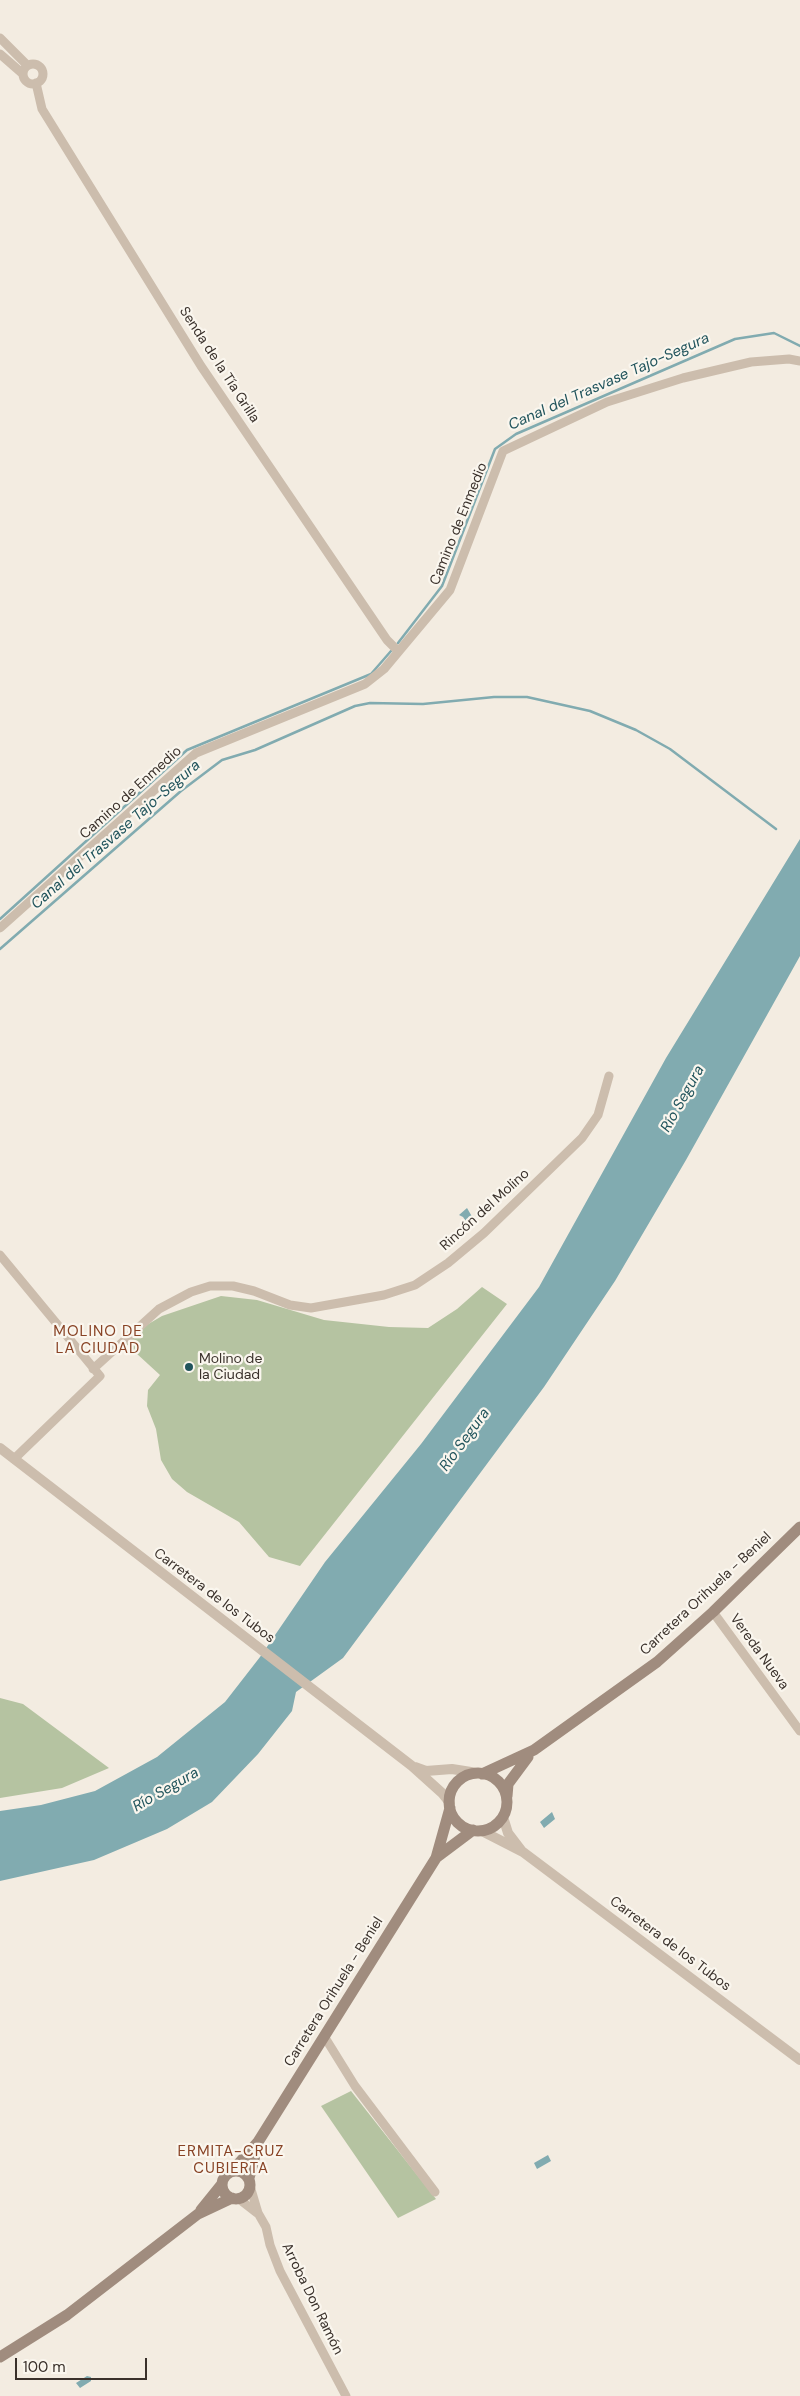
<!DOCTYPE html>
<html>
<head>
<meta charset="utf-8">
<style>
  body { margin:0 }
  #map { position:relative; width:800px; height:2396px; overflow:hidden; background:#f3ece1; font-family:"DM Sans",sans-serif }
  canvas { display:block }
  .scale { position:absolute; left:15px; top:2358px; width:132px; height:22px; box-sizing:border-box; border:2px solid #3a312b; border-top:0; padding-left:6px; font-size:15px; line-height:18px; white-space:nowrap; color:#3a312b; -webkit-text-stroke:4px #faf6ee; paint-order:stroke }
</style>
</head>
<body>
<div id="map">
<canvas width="800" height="2396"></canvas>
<div class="scale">100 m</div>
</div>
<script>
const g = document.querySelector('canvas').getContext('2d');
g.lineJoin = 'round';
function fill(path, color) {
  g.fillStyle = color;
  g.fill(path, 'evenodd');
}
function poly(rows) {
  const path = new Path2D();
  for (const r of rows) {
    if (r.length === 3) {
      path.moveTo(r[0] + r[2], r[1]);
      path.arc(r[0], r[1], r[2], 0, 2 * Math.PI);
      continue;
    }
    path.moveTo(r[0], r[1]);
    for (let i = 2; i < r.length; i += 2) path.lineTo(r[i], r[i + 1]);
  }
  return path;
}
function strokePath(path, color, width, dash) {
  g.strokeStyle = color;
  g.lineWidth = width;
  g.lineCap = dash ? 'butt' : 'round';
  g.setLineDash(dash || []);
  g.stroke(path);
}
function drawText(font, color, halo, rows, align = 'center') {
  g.font = font + ' "DM Sans",sans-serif';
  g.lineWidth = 4.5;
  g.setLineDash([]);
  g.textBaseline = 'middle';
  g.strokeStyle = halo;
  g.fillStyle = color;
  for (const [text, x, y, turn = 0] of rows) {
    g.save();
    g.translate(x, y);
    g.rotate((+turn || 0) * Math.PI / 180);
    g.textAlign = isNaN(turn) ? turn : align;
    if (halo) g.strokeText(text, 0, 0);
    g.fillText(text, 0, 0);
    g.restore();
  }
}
const green = poly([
  [482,1287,507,1304,300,1566,269,1557,239,1522,187,1492,172,1479,161,1460,156,1429,147,1406,148,1390,160,1375,124,1342,145,1326,162,1316,221,1296,257,1300,324,1320,389,1327,428,1328,457,1309],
  [0,1698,23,1704,109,1768,62,1788,0,1798],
  [351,2091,436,2199,398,2218,321,2106]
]);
const water = poly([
  [800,839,800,956,686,1160,615,1281,544,1387,343,1658,296,1692,292,1711,258,1754,212,1802,167,1829,94,1860,0,1881,0,1811,41,1805,95,1791,157,1757,225,1702,260,1657,325,1562,421,1444,539,1287,666,1058],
  [467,1208,474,1220,468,1224,463,1217,459,1215],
  [552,1812,555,1819,544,1828,540,1822],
  [548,2155,551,2161,537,2169,534,2163],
  [87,2376,91,2377,91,2381,80,2388,76,2383]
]);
const stream = poly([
  [398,643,442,586,495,449,516,434,735,339,774,333,800,346],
  [0,919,187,750,371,674,391,651],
  [0,949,181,791,222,760,255,750,355,706,370,703,423,704,494,697,527,697,590,711,636,730,670,749,776,829]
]);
const minor = poly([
  [0,38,27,65],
  [0,54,23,74],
  [33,74,10],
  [36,83,42,109,201,366,387,640,398,651],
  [0,928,196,753,365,684,384,669,450,590,503,451,607,402,683,378,751,362,789,359,800,361],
  [0,1255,100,1376,14,1459],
  [93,1369,159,1309,191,1292,210,1286,233,1286,254,1291,290,1305,311,1308,384,1295,415,1285,448,1263,484,1233,582,1138,598,1115,609,1076],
  [713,1612,800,1731],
  [324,2036,355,2086,435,2192],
  [250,2186,258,2213,266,2227,270,2245,280,2271,346,2396],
  [239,2199,257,2213]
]);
const tertiary = poly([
  [0,1448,412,1766,442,1793,450,1803],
  [415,1767,426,1771,452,1769,477,1773],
  [503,1817,508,1833,521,1850],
  [482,1831,523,1852,800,2060]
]);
const secondary = poly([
  [478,1802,29],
  [482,1774,534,1750,657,1662,713,1612,800,1527],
  [507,1796,508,1784,528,1757],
  [437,1857,473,1830],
  [236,2185,14],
  [232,2171,258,2142,436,1858,450,1808],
  [249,2178,258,2144],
  [201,2210,222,2184],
  [0,2357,67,2315,198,2214,232,2198]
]);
const markers = [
  [189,1367,5,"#21545c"]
];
const streetNames = [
  ["Senda de la Tía Grilla",219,365,57],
  ["Camino de Enmedio",459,524,-68],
  ["Camino de Enmedio",131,793,-42],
  ["Rincón del Molino",485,1210,-42],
  ["Carretera Orihuela - Beniel",706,1594,-43],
  ["Carretera de los Tubos",214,1596,37],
  ["Vereda Nueva",759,1652,54],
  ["Carretera de los Tubos",670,1944,37],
  ["Carretera Orihuela - Beniel",334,1992,-58],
  ["Arroba Don Ramón",312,2299,64]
];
const poiNames = [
  ["Molino de",199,1359],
  ["la Ciudad",199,1375]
];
const waterNames = [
  ["Canal del Trasvase Tajo-Segura",609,382,-24],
  ["Canal del Trasvase Tajo-Segura",116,835,-41],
  ["Río Segura",683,1099,-61],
  ["Río Segura",465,1440,-54],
  ["Río Segura",166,1790,-30]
];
const neighbourhoodNames = [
  ["MOLINO DE",98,1332],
  ["LA CIUDAD",98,1349],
  ["ERMITA-CRUZ",231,2152],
  ["CUBIERTA",231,2169]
];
fill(green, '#b5c3a1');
fill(water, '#81abb0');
strokePath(stream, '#81abb0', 2.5);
strokePath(minor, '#ccbdad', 9);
strokePath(tertiary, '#ccbdad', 10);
strokePath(secondary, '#a08c7e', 11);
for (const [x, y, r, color] of markers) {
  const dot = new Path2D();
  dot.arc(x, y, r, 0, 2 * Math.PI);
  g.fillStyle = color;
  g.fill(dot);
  strokePath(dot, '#faf6ee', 2);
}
drawText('14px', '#3a312b', '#faf6ee', streetNames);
drawText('14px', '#3a312b', '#faf6ee', poiNames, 'left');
drawText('italic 15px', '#21545c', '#faf6ee', waterNames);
g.letterSpacing = '1px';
drawText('15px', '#884325', '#faf6ee', neighbourhoodNames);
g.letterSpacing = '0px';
</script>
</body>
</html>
